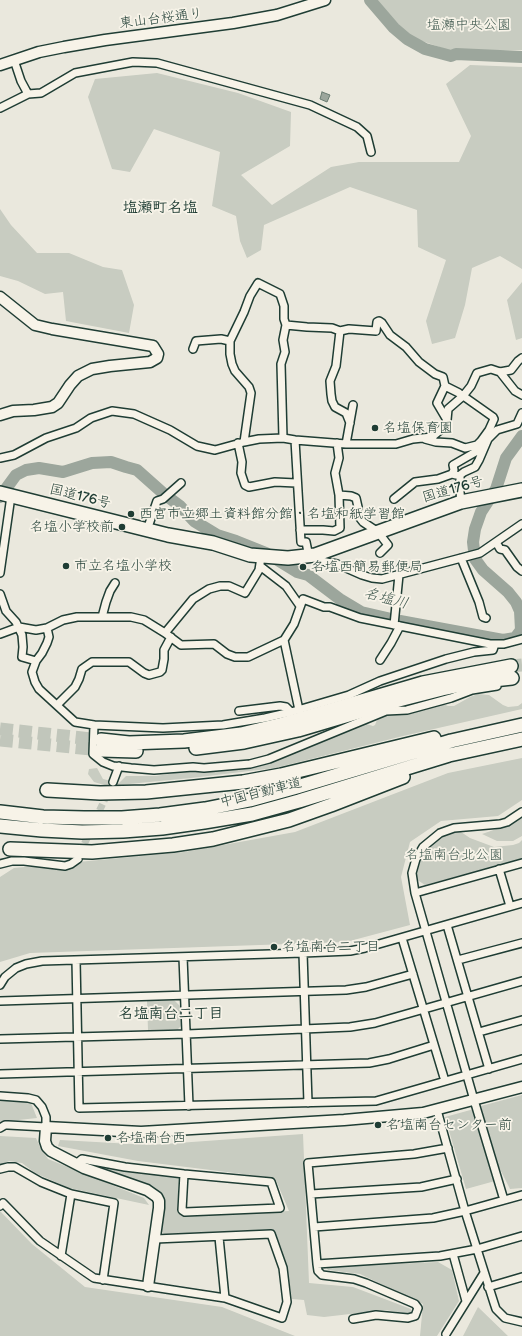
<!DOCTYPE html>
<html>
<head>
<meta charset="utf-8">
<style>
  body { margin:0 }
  canvas { display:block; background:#eae8dd }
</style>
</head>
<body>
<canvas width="522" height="1336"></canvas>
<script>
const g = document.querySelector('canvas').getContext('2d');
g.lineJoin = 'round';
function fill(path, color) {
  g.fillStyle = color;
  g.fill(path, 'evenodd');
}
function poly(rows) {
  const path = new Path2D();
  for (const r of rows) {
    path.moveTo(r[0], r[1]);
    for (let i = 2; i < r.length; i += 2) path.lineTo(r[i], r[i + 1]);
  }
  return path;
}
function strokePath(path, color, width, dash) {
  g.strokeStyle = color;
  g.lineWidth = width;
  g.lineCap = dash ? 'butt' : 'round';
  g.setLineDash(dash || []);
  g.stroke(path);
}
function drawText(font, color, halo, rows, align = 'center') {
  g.font = font + ' "Balsamiq Sans","Klee One",sans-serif';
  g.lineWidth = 3.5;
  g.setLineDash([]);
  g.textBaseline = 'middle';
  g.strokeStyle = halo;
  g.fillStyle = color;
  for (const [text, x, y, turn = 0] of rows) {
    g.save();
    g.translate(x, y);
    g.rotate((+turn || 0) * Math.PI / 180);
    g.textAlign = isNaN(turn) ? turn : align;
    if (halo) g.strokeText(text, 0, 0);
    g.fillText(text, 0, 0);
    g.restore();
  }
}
const green = poly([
  [375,0,522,0,522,50,451,51,422,41,414,38,383,12],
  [470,65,522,67,522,269,500,256,472,268,465,305,455,338,432,344,426,321,446,260,418,247,417,210,350,187,264,225,261,250,247,258,240,241,236,216,212,206,220,152,154,129,130,172,112,169,88,97,95,79,157,73,238,93,291,112,290,146,241,175,272,205,331,167,359,162,459,162,471,136,446,84],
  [0,209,11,225,37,253,69,253,103,267,122,270,134,305,129,333,66,321,63,292,45,294,18,281,0,276],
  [522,282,522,338,516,340,507,300],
  [478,694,489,695,503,705,508,707,518,706,522,703,522,709,403,736,275,768,191,778,108,786,94,782,88,774,89,769,97,768,103,779,119,783,126,776,156,776,188,771,261,765,363,723,373,726,375,725,377,720,384,716,422,710,443,704,448,706,454,706,470,697],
  [522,758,522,800,498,816,441,821,410,842,401,877,410,925,346,942,30,953,0,962,0,877,14,868,184,852,295,832,448,773],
  [522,818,522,836,513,841,497,841,482,834,508,825],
  [452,832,461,832,470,838,494,847,513,845,519,843,522,840,522,859,425,885,416,879,416,869,419,861,431,844,442,837],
  [174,1000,181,1007,181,1026,178,1029,148,1030,147,1001],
  [522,1095,522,1188,510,1189,496,1161,481,1106],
  [0,1098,31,1103,37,1118,0,1122],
  [474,1109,495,1181,466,1189,445,1117],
  [303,1134,309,1283,353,1287,411,1309,411,1314,385,1310,324,1317,307,1315,304,1300,292,1299,287,1267,273,1229,164,1234,160,1229,164,1199,158,1191,90,1165,179,1177,177,1212,186,1215,289,1211,275,1178,138,1161,58,1146,60,1140,150,1145],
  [0,1136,36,1138,40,1147,48,1159,144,1198,149,1205,69,1188,35,1173,22,1163,9,1161,0,1165],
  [0,1211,32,1244,85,1287,222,1307,295,1336,0,1336],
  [438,1262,452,1270,459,1301,437,1336,420,1336,423,1304,360,1274,328,1270,326,1267],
  [478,1307,508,1336,463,1336]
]);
const water = poly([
  [322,92,330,95,327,102,320,99,322,92]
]);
const river = poly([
  [370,0,394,28,407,39,425,49,451,56,456,54,522,57],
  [0,497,16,475,26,470,39,468,63,472,92,463,111,462,126,467,137,470,164,494,180,506,194,521,217,535,236,541,266,553,297,572,308,575,341,600,361,612,400,621,503,640,515,638,521,630,520,611,516,602,508,592,483,570,475,559,473,542,475,529,481,512,496,489,506,458,522,436]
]);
const streetTunnel = poly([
  [95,820,113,782],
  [80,853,91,830]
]);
const highwayTunnel = poly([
  [511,666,522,665],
  [0,729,101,740],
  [0,740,101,750]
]);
const street = poly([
  [14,60,21,81,28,94],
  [0,108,28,94,41,93,75,73,133,62,157,63,310,105,357,127,367,136,371,152],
  [286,325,307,327,332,328,340,331,349,329,376,331,377,322,379,321,382,323,390,335,406,347,419,362,435,374,443,377,445,386,437,403,447,420],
  [340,331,336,366,330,381,331,394,332,401,335,407,346,413,350,423],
  [193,349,196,341,221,339,230,341],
  [500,372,515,391,522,395],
  [445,386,459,393,493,417,494,419,489,430,481,441,479,450,453,465,454,470,452,474],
  [425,439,436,442,452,443,465,448,477,445,481,441],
  [295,440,301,542,306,542,309,557],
  [244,442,251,393,249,387,235,371,232,364,230,354,230,341,244,312,250,296,258,283,280,294,284,306,284,319,286,325,283,340,285,352,281,364,283,438],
  [238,443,242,462,241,473,245,485,249,487,275,482,296,483],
  [346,444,353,405],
  [0,458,14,455,46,438,76,428,91,418,112,411,134,414,170,430,197,446,215,450,244,442,259,439,283,438,295,440,346,444,396,444,413,439,432,437,444,427,447,420,448,409,463,396,471,386,477,373,491,369,500,372,511,370,518,361,522,358],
  [339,495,351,496,356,498,358,507,356,513,363,522,378,532,388,545,380,553],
  [394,499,415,482,438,479,452,474,456,475],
  [461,502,460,492,460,475,464,472,475,467,479,460,488,439,497,430,517,424,522,413],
  [147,530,157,501,163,499,181,483],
  [300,530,323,530,334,531,340,528,339,495,335,473,339,458,337,443],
  [496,542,500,549,505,550,517,567,522,571],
  [315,555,321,561,337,564,362,575,372,578,382,579,480,553,522,524],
  [461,558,479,602,483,617,486,618],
  [260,566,286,586,300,606],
  [0,573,11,496],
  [0,594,6,611,16,622,22,635,23,647,22,657,36,661,32,672,35,682,39,689,75,722,94,725,93,754,103,762,113,766,131,768,154,770,193,767,204,768,250,764,269,759,386,711,407,710,451,698,472,690,497,686],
  [102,617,106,602,110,591,115,583],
  [394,625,399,575],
  [165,633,193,599,209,589,220,586,229,586,245,593,259,570,261,557],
  [0,634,19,627,36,630,47,628,63,620,77,617,131,617,144,620,165,633,181,645,214,644,227,654,235,657,248,657,284,640,294,624,303,599,324,607,330,607,360,618,490,644,504,644,522,639],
  [284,640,299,710],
  [380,660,391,643,400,626],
  [36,661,42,653,47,643,49,637,47,628],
  [57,705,75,687,79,679,82,669,92,662,129,662,144,673,149,675,160,672,162,670,164,659,164,650,171,637],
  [239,711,280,706,286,707,291,712],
  [94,725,163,728,223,725,265,718,291,712,349,695,380,681,446,659,474,652,493,650,495,644],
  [113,782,119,766],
  [0,864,12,861,24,861,65,866,71,864,78,859],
  [499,869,510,906],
  [415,893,522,863],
  [447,925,489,1069],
  [402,938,445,1081],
  [303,953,308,1103],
  [183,957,189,1106],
  [76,960,79,1108,376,1101,522,1059],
  [458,960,522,943],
  [0,985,5,977,16,968,26,964,42,961,303,953,350,951,365,948,522,903],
  [0,1001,346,990,366,987,413,974],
  [479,1032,522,1020],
  [0,1039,187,1034,350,1027,375,1023,522,981],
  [0,1074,369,1063,389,1059,434,1045],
  [0,1096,28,1098,36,1100,42,1107,46,1117,46,1127,8,1125,5,1125,0,1128],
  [437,1110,465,1211,494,1303,496,1309,505,1318,522,1322],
  [448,1148,414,1154,308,1163,317,1264,440,1256,477,1249,522,1236],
  [76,1164,82,1159,125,1167,184,1174,271,1182,280,1208,185,1212,182,1210,184,1174],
  [0,1169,8,1167,15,1167,41,1182,71,1194,114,1203,103,1280],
  [311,1194,421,1187,457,1179],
  [504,1200,474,1100,415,893,412,873,416,859,423,847,440,833,454,828,500,824,507,822,522,812],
  [0,1206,3,1203,40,1241,94,1278,225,1298,282,1318,287,1302,283,1268,271,1234,155,1239],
  [314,1227,433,1218,465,1211,522,1195],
  [219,1237,225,1298],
  [453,1254,466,1301],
  [61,1256,71,1194],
  [317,1264,318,1271,322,1275,354,1279,366,1283,415,1304,418,1308,415,1316,408,1318,376,1315,353,1319],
  [488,1287,522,1277],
  [446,1334,484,1273]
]);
const secondary = poly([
  [0,65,39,52,64,47,105,40,233,23,277,15,325,0],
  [0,297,35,325,52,329,153,346,158,354,157,358,150,362,110,366,92,369,78,376,70,385,58,403,52,407,34,410,13,411,0,415],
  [148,1286,159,1208,159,1201,157,1197,147,1190,84,1168,51,1151,47,1147,45,1141,46,1127,141,1132,344,1120,423,1113,522,1087]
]);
const highway = poly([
  [0,493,168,535,213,543,250,555,288,558,315,555,461,502,522,490],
  [101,740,129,743,184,741,241,734,283,724,423,683,511,666],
  [196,748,244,742,298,730,399,700,442,689,475,682,512,678],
  [101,750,136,751],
  [47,790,100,793,146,792,243,782,281,775,434,738],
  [0,812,43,817,84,818,122,818,160,815,205,809,250,800,297,787,451,741,522,725],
  [0,826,42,830,82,832,123,831,162,828,204,822,252,814,299,801,449,755,522,739],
  [10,849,92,852,173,845,213,839,289,820,331,805,403,777]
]);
const markers = [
  [375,428,4,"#1f3d34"],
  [131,514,4,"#1f3d34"],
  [122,527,4,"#1f3d34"],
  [66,566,4,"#1f3d34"],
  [303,567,4,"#1f3d34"],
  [274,947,4,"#1f3d34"],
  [378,1125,4,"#1f3d34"],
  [108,1138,4,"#1f3d34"]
];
const streetNames = [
  ["東山台桜通り",161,19,-7],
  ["国道176号",453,490,-16],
  ["国道176号",80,497,14],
  ["中国自動車道",261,793,-14]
];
const parkNames = [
  ["塩瀬中央公園",469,25],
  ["名塩南台北公園",454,855]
];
const poiNames = [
  ["名塩保育園",383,428],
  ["西宮市立郷土資料館分館・名塩和紙学習館",139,514],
  ["名塩小学校前",114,527,"right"],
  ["市立名塩小学校",74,566],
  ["名塩西簡易郵便局",311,567],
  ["名塩南台二丁目",282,947],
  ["名塩南台センター前",386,1125],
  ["名塩南台西",116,1138]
];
const neighbourhoodNames = [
  ["塩瀬町名塩",160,208],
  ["名塩南台二丁目",171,1014]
];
const waterNames = [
  ["名塩川",386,599,15]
];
fill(green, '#c8ccc1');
fill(water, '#9ca69c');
strokePath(water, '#6a7c72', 1);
strokePath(river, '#9ca69c', 12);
strokePath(streetTunnel, '#c1c6bb', 7, [7, 3.5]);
strokePath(highwayTunnel, '#c1c6bb', 13, [13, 6]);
strokePath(street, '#1f3d34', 10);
strokePath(secondary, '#1f3d34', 13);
strokePath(highway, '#1f3d34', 16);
strokePath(street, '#f7f3e8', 7);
strokePath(secondary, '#f7f3e8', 10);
strokePath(highway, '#f7f3e8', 13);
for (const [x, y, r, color] of markers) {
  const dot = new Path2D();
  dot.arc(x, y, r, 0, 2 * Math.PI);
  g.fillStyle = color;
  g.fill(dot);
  strokePath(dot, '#f7f3e8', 1.5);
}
drawText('14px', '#1f3d34', '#f7f3e8', streetNames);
drawText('14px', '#415a50', '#f7f3e8', parkNames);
drawText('14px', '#1f3d34', '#f7f3e8', poiNames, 'left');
drawText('bold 15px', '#1f3d34', '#f7f3e8', neighbourhoodNames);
drawText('italic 15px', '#445c53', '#f7f3e8', waterNames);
</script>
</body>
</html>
